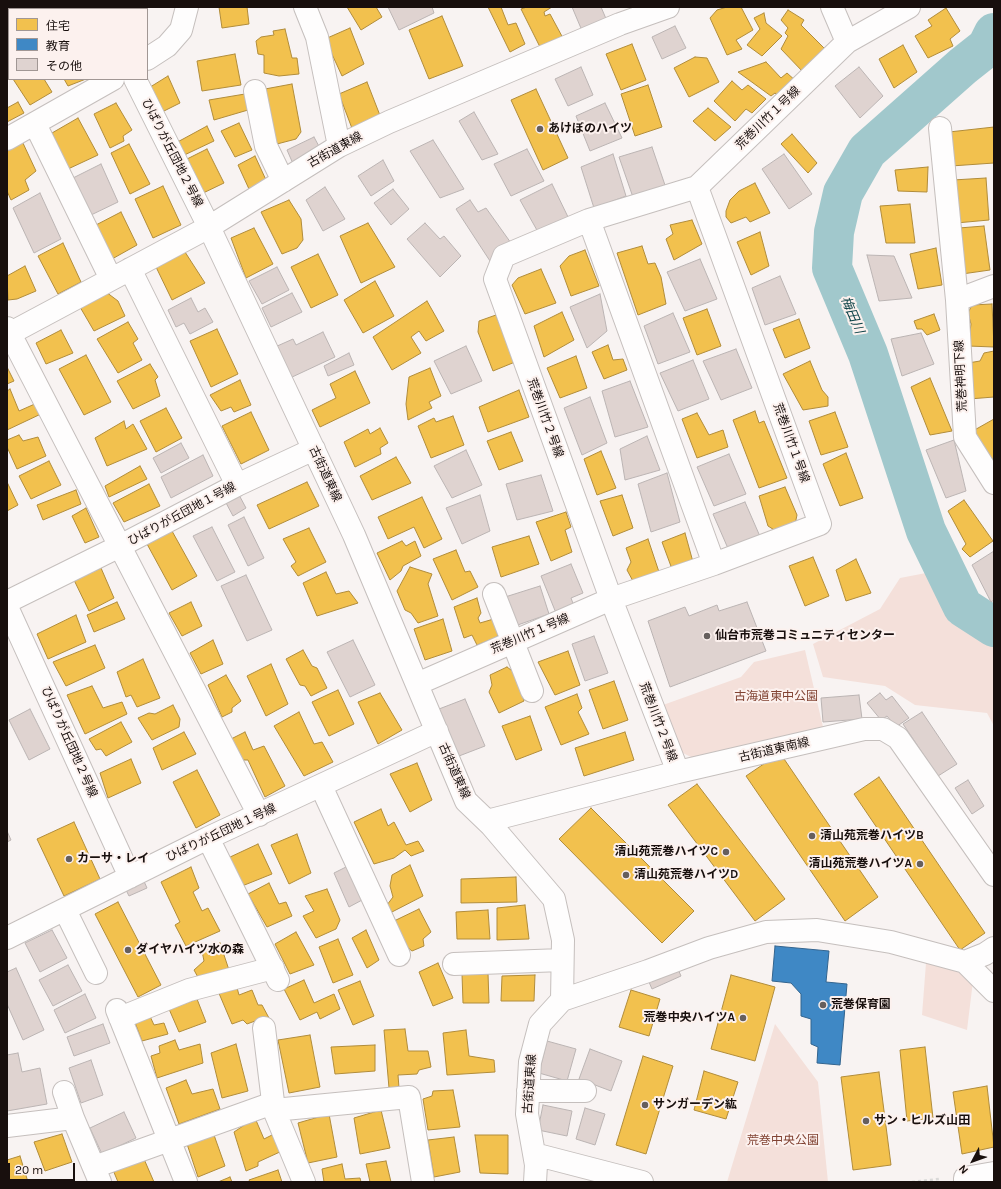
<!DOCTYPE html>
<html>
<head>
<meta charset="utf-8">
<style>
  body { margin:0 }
  #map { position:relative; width:1001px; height:1189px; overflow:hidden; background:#f8f3f2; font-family:Karla,"Noto Sans JP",sans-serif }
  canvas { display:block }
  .frame { position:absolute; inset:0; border:8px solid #180f0d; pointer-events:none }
  .legend { position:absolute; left:8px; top:8px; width:140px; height:72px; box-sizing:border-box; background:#fcf1ee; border:1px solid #a19794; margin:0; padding:5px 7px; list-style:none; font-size:12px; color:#180f0d }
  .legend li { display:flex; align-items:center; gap:8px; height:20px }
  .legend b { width:20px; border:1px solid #a19794 }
  .north { position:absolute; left:953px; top:1141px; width:40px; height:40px; -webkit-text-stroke:3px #fcf1ee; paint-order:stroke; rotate:229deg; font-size:11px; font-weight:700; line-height:16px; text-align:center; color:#180f0d }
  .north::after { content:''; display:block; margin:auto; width:14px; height:18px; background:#180f0d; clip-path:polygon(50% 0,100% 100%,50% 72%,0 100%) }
  .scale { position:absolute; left:8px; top:1163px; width:67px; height:18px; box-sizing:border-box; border:2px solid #180f0d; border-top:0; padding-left:5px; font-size:12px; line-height:14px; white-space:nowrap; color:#180f0d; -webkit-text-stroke:3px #fcf1ee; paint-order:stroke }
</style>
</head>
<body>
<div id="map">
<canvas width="1001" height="1189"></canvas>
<div class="frame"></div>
<ul class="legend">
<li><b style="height:11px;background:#f2c14e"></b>住宅</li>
<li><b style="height:11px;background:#3f88c5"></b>教育</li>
<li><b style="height:11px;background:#dfd3d0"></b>その他</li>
</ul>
<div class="north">N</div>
<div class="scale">20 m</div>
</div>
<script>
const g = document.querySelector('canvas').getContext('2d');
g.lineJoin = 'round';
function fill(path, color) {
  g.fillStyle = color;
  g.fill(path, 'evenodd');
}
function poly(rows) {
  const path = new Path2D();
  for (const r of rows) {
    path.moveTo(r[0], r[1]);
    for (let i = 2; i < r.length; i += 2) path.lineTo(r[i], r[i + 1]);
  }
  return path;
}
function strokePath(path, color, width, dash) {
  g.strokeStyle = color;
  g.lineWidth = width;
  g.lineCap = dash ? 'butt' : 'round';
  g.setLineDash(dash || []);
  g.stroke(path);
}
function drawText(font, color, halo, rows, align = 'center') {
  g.font = font + ' Karla,"Noto Sans JP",sans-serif';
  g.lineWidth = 4;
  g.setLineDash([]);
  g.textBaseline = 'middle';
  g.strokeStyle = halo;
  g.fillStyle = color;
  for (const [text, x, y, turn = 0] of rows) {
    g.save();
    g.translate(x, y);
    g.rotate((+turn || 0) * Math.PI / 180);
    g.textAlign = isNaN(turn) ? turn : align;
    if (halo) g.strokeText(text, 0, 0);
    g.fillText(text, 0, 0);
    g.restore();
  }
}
const green = poly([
  [926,573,950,622,994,647,994,726,987,713,915,705,885,686,823,677,813,644,880,609,900,578],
  [805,650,823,727,693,758,681,752,663,705,741,677,754,662],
  [926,963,968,972,973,981,967,1030,922,1015],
  [775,1024,818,1082,828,1182,727,1182]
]);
const homes = poly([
  [7,7,14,7,14,9,9,9,9,13,7,13,7,7],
  [63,7,84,7,84,9,62,9,63,7],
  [219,7,247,7,249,24,222,28,219,7],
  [347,7,376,7,382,17,361,30,347,7],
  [488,7,501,7,508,25,516,23,525,44,510,52,488,7],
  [527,7,552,7,544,12,545,16,550,14,564,40,541,49,521,9,527,7],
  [727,7,741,7,753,30,736,40,742,49,727,55,710,18,717,10,727,7],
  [946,8,960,31,950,39,953,46,928,58,915,36,932,26,928,20,946,8],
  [788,10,804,20,801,25,827,51,804,73,781,49,788,36,785,33,788,28,781,20,788,10],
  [764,13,766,23,782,36,762,56,747,45,760,29,754,18,764,13],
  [442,16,463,66,429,79,409,30,442,16],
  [350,28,364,64,342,76,325,39,350,28],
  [285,29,292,58,297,58,299,74,279,76,264,73,264,55,258,54,256,41,261,37,274,35,273,31,285,29],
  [9,37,9,51,7,53,7,38,9,37],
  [632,44,646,80,621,90,606,54,632,44],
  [903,45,917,72,894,88,879,59,903,45],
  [235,54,241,85,202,91,197,61,235,54],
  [695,57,707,58,719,82,689,97,674,68,695,57],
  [766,62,781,78,787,73,797,82,781,98,775,93,771,96,738,72,766,62],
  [168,76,180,103,160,113,147,89,168,76],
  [13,79,44,79,52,92,30,105,13,79],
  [64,79,86,79,68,86,64,79],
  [732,81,742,90,748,85,766,99,752,113,746,109,735,121,714,101,732,81],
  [367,82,381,118,353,131,339,94,367,82],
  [292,84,301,132,296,139,277,144,273,137,265,89,292,84],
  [648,85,662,127,635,136,621,94,648,85],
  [536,89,568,158,543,170,511,100,536,89],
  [245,94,248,110,214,120,209,100,245,94],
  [18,102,24,113,7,122,7,108,18,102],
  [116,103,132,130,123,136,124,141,110,148,94,114,116,103],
  [708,108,731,127,715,141,693,121,708,108],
  [78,118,98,155,68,169,52,133,78,118],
  [239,123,252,150,235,157,221,131,239,123],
  [207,126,214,141,178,158,172,145,207,126],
  [994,127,994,163,951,166,949,132,994,127],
  [792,134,817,163,808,173,781,144,792,134],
  [22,141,36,171,25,180,29,190,11,200,7,191,7,150,22,141],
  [129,144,150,184,130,194,111,153,129,144],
  [207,149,224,183,199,195,183,161,207,149],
  [255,156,266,180,249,189,238,165,255,156],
  [928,167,927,192,898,191,895,170,928,167],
  [986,178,989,220,956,223,953,180,986,178],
  [755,183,770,213,750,222,746,217,731,223,726,217,726,211,730,200,739,191,755,183],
  [163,186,181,225,153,238,135,199,163,186],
  [289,200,301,219,303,240,297,248,282,254,261,212,289,200],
  [910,204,915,243,886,243,880,206,910,204],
  [121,212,137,245,112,259,94,226,121,212],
  [692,220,702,244,674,260,666,239,673,234,670,225,692,220],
  [368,223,395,267,361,283,340,236,368,223],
  [984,226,990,270,962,274,959,228,984,226],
  [254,228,273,264,246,278,231,238,254,228],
  [760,232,769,266,751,275,737,242,760,232],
  [63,243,81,282,58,294,38,256,63,243],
  [642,246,648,264,655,263,661,277,666,304,638,315,617,253,642,246],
  [936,248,942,285,918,289,910,254,936,248],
  [585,250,599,286,571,296,560,266,569,256,585,250],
  [185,252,205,283,172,300,156,267,185,252],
  [318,254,338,295,311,308,291,267,318,254],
  [25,266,36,291,17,299,8,300,7,276,25,266],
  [541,269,556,303,525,314,512,285,518,278,541,269],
  [375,281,394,316,363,333,344,300,375,281],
  [106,292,118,301,125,316,94,331,80,307,106,292],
  [427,301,444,331,426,341,419,331,411,337,421,353,392,370,373,337,427,301],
  [992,304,994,347,968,346,971,324,968,313,972,305,992,304],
  [707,309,721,346,697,355,683,318,707,309],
  [562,312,574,340,544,357,534,326,562,312],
  [934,314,940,330,927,335,922,329,917,329,914,321,934,314],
  [496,315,515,362,493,371,478,332,479,321,496,315],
  [799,319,810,348,785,358,773,329,799,319],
  [128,322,138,339,133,343,142,360,118,373,97,339,128,322],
  [217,329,238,374,211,387,190,341,217,329],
  [61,330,73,353,46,364,36,343,61,330],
  [608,345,613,360,623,359,627,370,604,379,592,352,608,345],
  [994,351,994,397,969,399,968,363,980,361,984,353,994,351],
  [86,355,111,402,84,415,59,369,86,355],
  [576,356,587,388,560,398,547,368,576,356],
  [810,361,822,390,828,397,828,406,803,410,783,374,810,361],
  [150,364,158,377,155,380,160,396,133,409,117,381,150,364],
  [7,367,14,381,7,384,7,367],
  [430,368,441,396,429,402,432,408,408,420,406,404,409,377,430,368],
  [355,371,370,403,320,427,312,410,336,398,330,384,355,371],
  [930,378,952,431,930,435,911,387,930,378],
  [240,380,251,405,234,412,231,407,221,411,210,395,240,380],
  [10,389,19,411,37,403,43,413,7,430,7,391,10,389],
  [519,390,529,417,488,432,479,407,519,390],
  [166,408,182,438,156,452,140,421,166,408],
  [755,411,759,423,764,421,787,478,759,488,733,420,755,411],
  [251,412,269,450,241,464,222,426,251,412],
  [835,412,848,447,821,455,809,421,835,412],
  [697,413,709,435,723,430,728,447,697,458,682,419,697,413],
  [453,416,464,445,431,458,418,426,434,418,436,422,453,416],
  [994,419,994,458,992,459,971,432,994,419],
  [124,421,126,429,133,424,147,449,107,466,95,438,124,421],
  [380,428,388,443,380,448,381,454,355,467,344,442,368,429,370,434,380,428],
  [511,432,523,461,499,470,487,441,511,432],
  [19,435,23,441,38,437,46,456,17,469,7,447,7,440,19,435],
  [601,451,616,488,597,495,584,459,601,451],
  [846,453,863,498,840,506,823,464,846,453],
  [396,457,411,483,372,500,360,476,396,457],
  [49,461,61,485,31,499,19,476,49,461],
  [140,466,147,479,109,497,105,486,140,466],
  [7,482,18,505,7,511,7,482],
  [307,482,319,506,269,529,257,505,307,482],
  [149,484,160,506,124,522,113,503,149,484],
  [785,487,797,515,794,529,779,533,768,526,759,496,785,487],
  [76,490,81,504,43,520,37,505,76,490],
  [622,495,633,528,613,536,600,501,622,495],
  [422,497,442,539,424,548,414,527,388,539,378,517,422,497],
  [964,500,993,541,970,557,962,549,966,544,948,511,964,500],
  [86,508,99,537,85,543,72,516,86,508],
  [566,512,571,527,565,530,572,552,551,561,536,522,566,512],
  [309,528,326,562,298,576,291,566,296,562,283,539,309,528],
  [172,531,197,576,172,590,147,544,172,531],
  [685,533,693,562,672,569,662,542,685,533],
  [529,536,539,564,501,577,492,547,529,536],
  [648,539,660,575,634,583,627,570,631,562,626,548,648,539],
  [402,541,406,546,415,541,421,556,403,566,401,571,390,580,377,553,402,541],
  [456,550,465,572,470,571,478,587,452,600,433,559,456,550],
  [813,557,829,596,805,606,789,566,813,557],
  [856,559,871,593,846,601,836,570,856,559],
  [410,567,432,574,428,584,438,616,418,623,411,613,405,610,397,591,410,567],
  [101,568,114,598,89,611,74,580,101,568],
  [326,572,336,594,349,591,358,603,317,616,303,583,326,572],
  [477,598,481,613,478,618,480,623,497,618,502,631,495,638,477,645,472,635,464,638,454,607,477,598],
  [117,602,125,619,94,632,87,615,117,602],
  [191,602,202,626,182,636,169,613,191,602],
  [76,615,86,642,48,659,37,634,76,615],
  [443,619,452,651,425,660,414,629,443,619],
  [213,640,223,664,201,674,190,653,213,640],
  [95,645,105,668,66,686,53,662,95,645],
  [303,650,312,666,317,668,327,688,311,696,305,686,300,685,286,659,303,650],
  [568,651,580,685,555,695,538,662,568,651],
  [143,659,160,698,137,707,131,695,126,697,117,672,143,659],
  [271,664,288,704,266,716,247,676,271,664],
  [507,667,515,673,524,701,499,713,489,692,492,685,490,675,507,667],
  [226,675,241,701,232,708,232,712,222,717,208,685,226,675],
  [614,681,628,720,603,729,589,690,614,681],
  [92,686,103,708,122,702,127,714,85,734,67,695,92,686],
  [338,690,354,724,329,736,312,702,338,690],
  [380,693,402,730,378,744,358,702,380,693],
  [577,694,582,708,578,712,589,734,561,745,545,707,577,694],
  [173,705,180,719,179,727,152,740,138,718,149,713,155,714,173,705],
  [299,712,314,744,322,742,333,762,304,776,274,726,299,712],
  [530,716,542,750,516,760,502,726,530,716],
  [121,722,132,742,106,756,101,749,96,750,89,739,121,722],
  [184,732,196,754,162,770,153,748,184,732],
  [245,732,253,750,264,746,285,786,265,797,248,760,242,760,231,739,245,732],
  [625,732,634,760,584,776,575,748,625,732],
  [780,753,878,897,845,921,746,776,780,753],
  [131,759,141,783,108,798,100,773,131,759],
  [417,763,432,800,410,812,390,774,417,763],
  [197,770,220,815,196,828,173,782,197,770],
  [879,777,985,933,960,950,854,794,879,777],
  [697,784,785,899,755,921,668,805,697,784],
  [591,808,694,911,662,943,559,839,591,808],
  [381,809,388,826,394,822,406,845,418,841,424,851,411,856,405,850,394,858,374,864,354,822,381,809],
  [74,822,100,879,64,896,37,839,74,822],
  [297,834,311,873,289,884,271,845,297,834],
  [258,844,272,874,242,886,228,858,258,844],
  [410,865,423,896,390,913,387,905,393,897,390,886,392,875,410,865],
  [191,867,199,888,193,892,202,911,208,908,220,931,186,946,175,925,180,922,161,882,191,867],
  [516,877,517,902,461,903,461,879,516,877],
  [269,883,279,904,286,902,292,916,267,927,248,894,269,883],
  [327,889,340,920,336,929,316,938,303,916,314,911,305,896,327,889],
  [118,902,161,985,138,997,95,914,118,902],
  [525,905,529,939,497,940,497,908,525,905],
  [419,909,431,932,423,939,424,946,412,951,407,947,394,921,419,909],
  [488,910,490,939,457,939,456,912,488,910],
  [366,930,379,960,367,968,352,938,366,930],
  [296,932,314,965,290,974,275,944,296,932],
  [338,939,353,975,333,983,319,947,338,939],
  [220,943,229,970,200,981,194,970,204,961,202,951,220,943],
  [438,963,453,998,433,1006,419,972,438,963],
  [488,973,489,1003,463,1003,462,974,488,973],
  [535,975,534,1001,501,1001,502,976,535,975],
  [731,975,775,987,755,1061,711,1049,731,975],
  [304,980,314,1003,334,994,340,1009,320,1019,317,1012,300,1020,284,989,304,980],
  [360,981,374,1016,353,1025,338,990,360,981],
  [236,984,239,995,252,990,258,1005,262,1005,269,1018,258,1024,255,1021,247,1024,243,1020,232,1024,218,991,236,984],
  [631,990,660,999,649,1036,619,1027,631,990],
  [197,999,206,1022,179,1032,169,1009,197,999],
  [148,1012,154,1025,164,1023,168,1034,142,1041,134,1020,148,1012],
  [405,1029,408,1051,428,1051,431,1067,419,1070,417,1074,398,1075,399,1088,389,1088,384,1030,405,1029],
  [466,1030,469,1056,494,1060,495,1072,447,1075,443,1033,466,1030],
  [310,1035,320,1087,289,1093,278,1040,310,1035],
  [175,1040,179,1050,200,1044,203,1063,157,1078,151,1056,160,1053,159,1046,175,1040],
  [236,1044,248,1091,222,1098,211,1053,236,1044],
  [375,1045,375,1071,335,1074,331,1047,375,1045],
  [925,1047,933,1118,907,1121,900,1050,925,1047],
  [643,1056,673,1066,646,1154,616,1145,643,1056],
  [704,1071,738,1082,726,1119,694,1110,704,1071],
  [879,1072,891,1165,853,1170,841,1077,879,1072],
  [186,1080,192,1094,213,1089,220,1109,179,1124,166,1088,186,1080],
  [987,1086,994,1147,962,1154,953,1092,987,1086],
  [453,1090,460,1127,428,1130,423,1099,432,1096,433,1091,453,1090],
  [381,1110,390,1148,360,1154,354,1118,381,1110],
  [329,1114,337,1157,308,1163,298,1123,329,1114],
  [255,1118,264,1139,274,1134,282,1151,258,1162,258,1166,246,1171,234,1132,255,1118],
  [62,1134,72,1162,45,1171,34,1142,62,1134],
  [214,1135,225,1166,198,1177,187,1144,214,1135],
  [475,1135,508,1135,508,1174,480,1173,475,1135],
  [454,1137,460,1172,434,1177,428,1140,454,1137],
  [20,1156,28,1182,7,1182,7,1160,20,1156],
  [144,1159,154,1182,118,1182,113,1170,144,1159],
  [386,1161,391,1182,370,1182,366,1164,386,1161],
  [342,1164,345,1179,360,1178,361,1182,324,1182,322,1169,342,1164],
  [278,1170,282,1182,250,1182,249,1180,278,1170],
  [230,1177,232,1182,218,1182,230,1177]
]);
const schools = poly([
  [775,946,829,951,826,982,847,984,840,1065,817,1063,818,1047,811,1044,811,1019,801,1016,801,994,791,983,772,981,775,946]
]);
const river = poly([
  [994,33,987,47,963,66,867,151,843,193,834,232,832,268,868,354,926,531,963,607,994,627]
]);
const building = poly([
  [388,7,432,7,434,13,399,30,388,7],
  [572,7,601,7,607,21,583,33,572,7],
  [675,26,686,48,662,59,652,37,675,26],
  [581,67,593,95,568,106,555,79,581,67],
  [859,67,883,96,860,118,835,86,859,67],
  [605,103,622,138,590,151,576,116,605,103],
  [474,112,498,154,482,160,459,121,474,112],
  [314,137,322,152,294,166,287,150,314,137],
  [433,140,464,189,440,198,410,151,433,140],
  [652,147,667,191,635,203,619,157,652,147],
  [527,149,544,181,511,196,494,164,527,149],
  [613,154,626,196,594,208,581,167,613,154],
  [784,154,812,194,789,209,762,169,784,154],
  [383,160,394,181,371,196,358,176,383,160],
  [101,164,118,202,91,215,71,179,101,164],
  [552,184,569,219,538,232,520,200,552,184],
  [325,187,345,219,323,231,306,200,325,187],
  [393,189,409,209,391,225,374,203,393,189],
  [40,193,61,239,34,253,13,208,40,193],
  [470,200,478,212,486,208,511,243,490,261,456,209,470,200],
  [425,223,440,239,444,236,461,256,440,277,407,239,425,223],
  [867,255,894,256,912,298,879,301,867,255],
  [700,259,717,299,685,311,667,272,700,259],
  [277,267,289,290,262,304,249,281,277,267],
  [780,276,796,314,765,325,752,288,780,276],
  [292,293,302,312,271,327,262,308,292,293],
  [600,294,607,331,587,348,570,307,600,294],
  [191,298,198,312,205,308,213,322,190,334,184,323,176,327,168,310,191,298],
  [673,313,690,352,658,364,644,326,673,313],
  [323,332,335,357,290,378,275,347,293,339,296,345,323,332],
  [921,333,934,364,902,376,891,339,921,333],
  [466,346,482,381,451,394,434,361,466,346],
  [736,349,752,388,721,400,703,361,736,349],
  [349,353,354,365,328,376,324,366,349,353],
  [693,360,709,399,678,411,660,373,693,360],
  [630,381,648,427,615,437,602,391,630,381],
  [590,397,607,443,582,455,564,408,590,397],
  [647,436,660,470,625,480,620,449,647,436],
  [954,440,966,491,946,498,926,450,954,440],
  [181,443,189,458,161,473,153,458,181,443],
  [466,450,482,485,452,498,434,466,466,450],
  [729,454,746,494,714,506,697,467,729,454],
  [203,455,213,476,171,498,161,477,203,455],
  [667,473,680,522,651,532,638,484,667,473],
  [541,475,553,511,517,520,506,484,541,475],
  [238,493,246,508,233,516,225,501,238,493],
  [480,495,490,531,462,544,446,508,480,495],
  [745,502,762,541,730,553,713,514,745,502],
  [244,517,264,558,248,566,228,525,244,517],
  [212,527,235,572,217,581,193,536,212,527],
  [994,551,994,600,991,602,972,565,994,551],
  [571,564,583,593,571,598,574,606,556,613,541,576,571,564],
  [246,575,272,630,247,641,221,586,246,575],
  [540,586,549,614,512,627,502,598,540,586],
  [747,602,766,651,670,687,648,621,685,607,689,616,717,605,719,611,747,602],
  [594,636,608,673,585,681,572,644,594,636],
  [353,640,375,685,350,697,327,652,353,640],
  [880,693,886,700,892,696,909,718,896,727,887,716,881,720,867,703,880,693],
  [859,695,862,719,823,722,821,698,859,695],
  [465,699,485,746,459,756,439,709,465,699],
  [30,709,50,749,29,760,9,720,30,709],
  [922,712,957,764,938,776,903,724,922,712],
  [968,780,984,806,972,814,955,788,968,780],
  [7,831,11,840,7,842,7,831],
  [350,865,364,899,349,907,334,873,350,865],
  [143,879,147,888,129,896,125,888,143,879],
  [52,930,67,958,40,972,25,943,52,930],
  [68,965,82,991,53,1006,39,980,68,965],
  [16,968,44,1030,23,1040,7,1004,7,972,16,968],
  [678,969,681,976,652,989,649,982,678,969],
  [85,994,96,1018,65,1033,54,1010,85,994],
  [103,1024,110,1043,74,1056,67,1037,103,1024],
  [547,1041,576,1049,567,1081,539,1073,547,1041],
  [590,1049,622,1061,611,1091,579,1079,590,1049],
  [18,1053,22,1072,40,1068,47,1104,7,1111,7,1055,18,1053],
  [91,1060,103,1095,81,1103,69,1068,91,1060],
  [543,1105,572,1111,567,1136,538,1130,543,1105],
  [585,1108,605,1114,595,1145,576,1139,585,1108],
  [124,1112,136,1138,102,1154,90,1128,124,1112]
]);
const path = poly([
  [912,1182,939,1179]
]);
const minor = poly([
  [305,7,317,37,339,146],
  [7,23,9,23],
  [847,42,909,7],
  [147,59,167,46,181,30,187,7],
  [255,91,266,146,283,181],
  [35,124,111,279],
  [940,128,957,300],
  [7,139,113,79],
  [589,220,714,564],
  [130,269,237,485],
  [994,286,957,300,965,437,994,483],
  [7,328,259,815],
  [7,335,209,227,135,79],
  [494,594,532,691],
  [7,602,120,546,237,485,314,449],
  [7,607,130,877],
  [417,684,611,599,714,564,820,524,697,187,847,42,832,7],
  [678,772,611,599,495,279,504,256,589,220,697,187],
  [321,786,399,955],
  [487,821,678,772,864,729,883,729,898,738,994,875],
  [208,838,278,980],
  [65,910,96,973],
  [7,938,208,838,437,731],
  [965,962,994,991],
  [454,964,562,960],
  [562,1000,648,971,709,948,766,932,817,930,891,942,965,962,985,954,994,948],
  [117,1010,186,1182],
  [120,1018,189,990,273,968],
  [264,1028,274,1110,304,1182],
  [528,1091,585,1091],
  [64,1092,73,1118,100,1182],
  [274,1110,409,1097,423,1182],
  [7,1126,73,1118],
  [534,1154,642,1182],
  [94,1167,273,1103],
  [535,1182,536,1165,527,1114,530,1062,540,1024,562,1000,563,940,554,899,491,825,466,801,354,535,209,227,339,146,389,122,620,24,668,7],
  [965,1182,965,1178,994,1173]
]);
const markers = [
  [540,129,4,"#665f5d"],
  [707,636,4,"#665f5d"],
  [812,836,4,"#665f5d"],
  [726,852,4,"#665f5d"],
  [69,859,4,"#665f5d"],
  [920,864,4,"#665f5d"],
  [626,875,4,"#665f5d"],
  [128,950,4,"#665f5d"],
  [823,1005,4,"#665f5d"],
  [743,1018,4,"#665f5d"],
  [645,1105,4,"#665f5d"],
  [866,1121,4,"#665f5d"]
];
const streetNames = [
  ["荒巻川竹１号線",768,118,-44],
  ["古街道東線",335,150,-29],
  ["ひばりが丘団地２号線",172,153,63],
  ["荒巻神明下線",961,376,-93],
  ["荒巻川竹２号線",545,418,70],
  ["荒巻川竹１号線",791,443,70],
  ["古街道東線",325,474,65],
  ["ひばりが丘団地１号線",182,514,-28],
  ["荒巻川竹１号線",530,634,-23],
  ["荒巻川竹２号線",658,722,69],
  ["ひばりが丘団地２号線",69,742,66],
  ["古街道東南線",774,750,-13],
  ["古街道東線",454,771,66],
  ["ひばりが丘団地１号線",221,833,-25],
  ["古街道東線",530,1084,-86]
];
const poiNames = [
  ["あけぼのハイツ",548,129],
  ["仙台市荒巻コミュニティセンター",715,636],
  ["清山苑荒巻ハイツB",820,836],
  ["清山苑荒巻ハイツC",718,852,"right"],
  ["カーサ・レイ",77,859],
  ["清山苑荒巻ハイツA",912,864,"right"],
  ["清山苑荒巻ハイツD",634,875],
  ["ダイヤハイツ水の森",136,950],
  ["荒巻保育園",831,1005],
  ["荒巻中央ハイツA",735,1018,"right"],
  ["サンガーデン紘",653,1105],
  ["サン・ヒルズ山田",874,1121]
];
const parkNames = [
  ["古海道東中公園",776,697],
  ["荒巻中央公園",783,1141]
];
const waterNames = [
  ["梅田川",852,315,67]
];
fill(green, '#f4e0da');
fill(homes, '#f2c14e');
strokePath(homes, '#b18c3a', 1);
fill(schools, '#3f88c5');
strokePath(schools, '#33648e', 1);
strokePath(river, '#a1c8cc', 40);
fill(building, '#dfd3d0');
strokePath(building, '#bbb4b3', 1);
strokePath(minor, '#c5bfbd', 24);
strokePath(path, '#dad9d8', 2.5, [3, 3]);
strokePath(minor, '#fefdfd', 22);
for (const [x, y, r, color] of markers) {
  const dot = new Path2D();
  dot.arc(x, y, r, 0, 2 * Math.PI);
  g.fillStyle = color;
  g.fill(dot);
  strokePath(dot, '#fcf1ee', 1.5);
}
drawText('12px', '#180f0d', '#fcf1ee', streetNames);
drawText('bold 12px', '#180f0d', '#fcf1ee', poiNames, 'left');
drawText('12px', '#814333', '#fcf1ee', parkNames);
drawText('italic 13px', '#0b4146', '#fcf1ee', waterNames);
</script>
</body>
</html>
